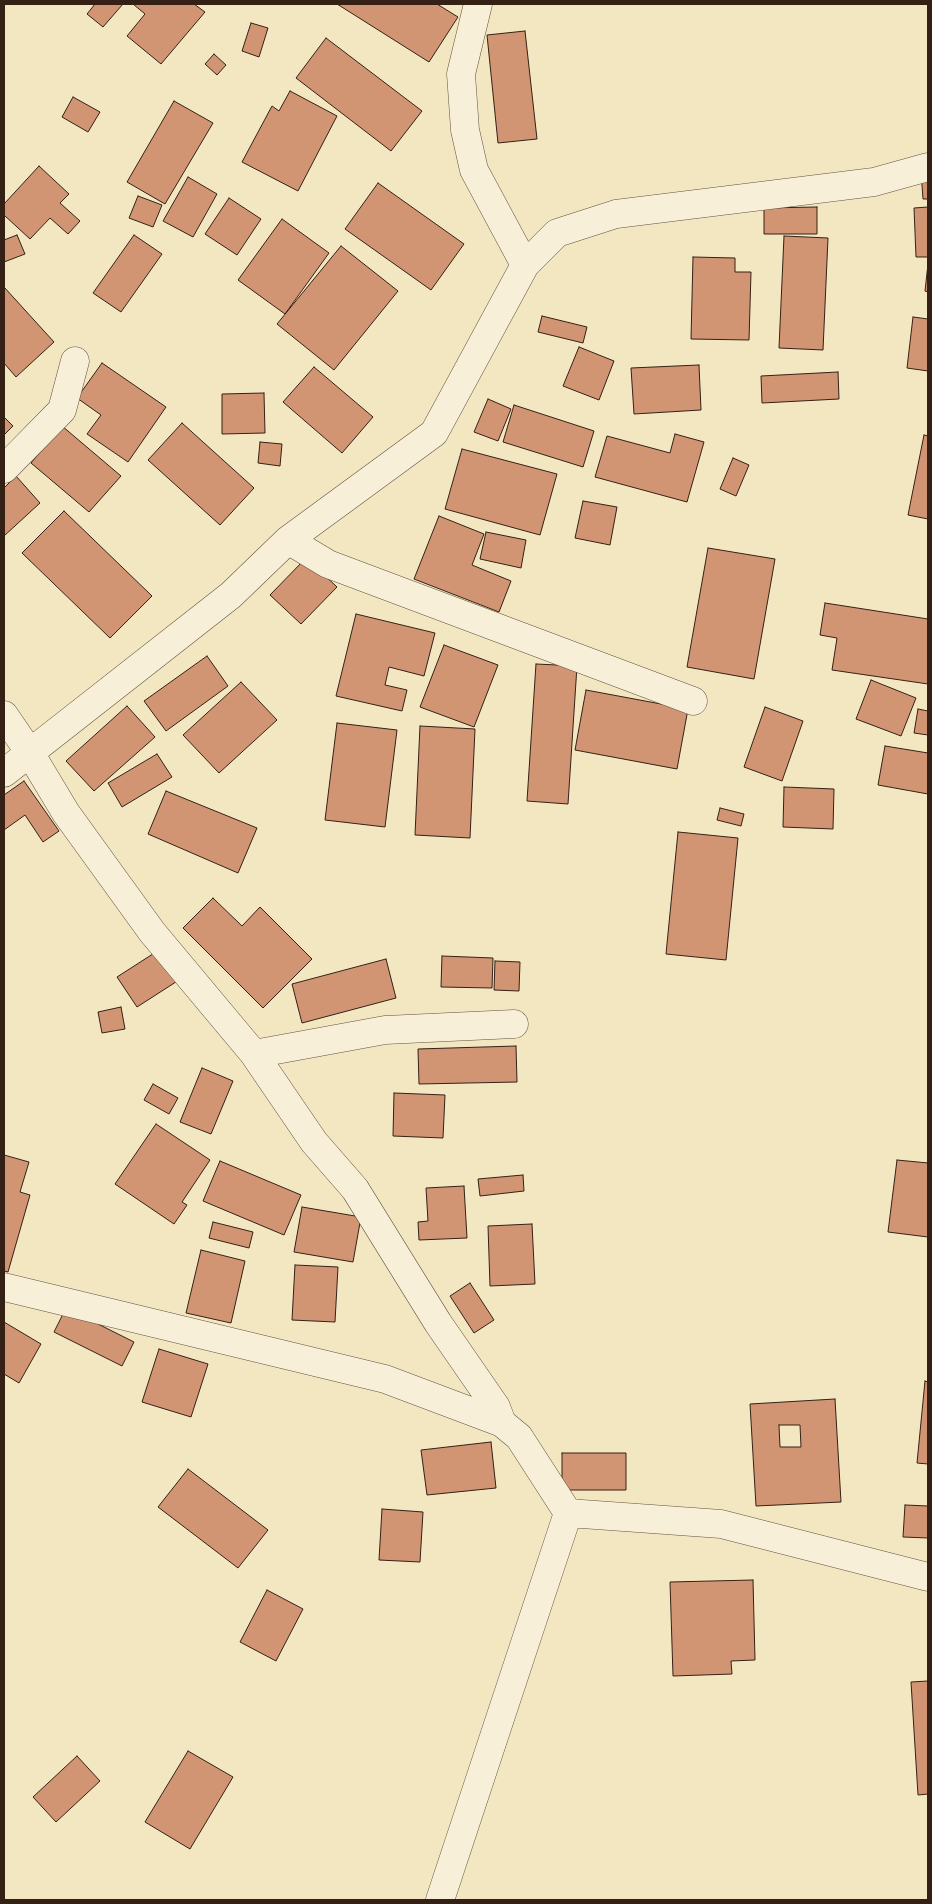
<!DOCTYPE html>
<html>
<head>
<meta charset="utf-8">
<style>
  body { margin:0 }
  #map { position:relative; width:932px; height:1904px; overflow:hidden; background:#f3e7c2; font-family:"IM FELL English",serif }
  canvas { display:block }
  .frame { position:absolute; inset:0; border:5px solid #342015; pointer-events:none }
</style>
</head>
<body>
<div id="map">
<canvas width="932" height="1904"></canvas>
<div class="frame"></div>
</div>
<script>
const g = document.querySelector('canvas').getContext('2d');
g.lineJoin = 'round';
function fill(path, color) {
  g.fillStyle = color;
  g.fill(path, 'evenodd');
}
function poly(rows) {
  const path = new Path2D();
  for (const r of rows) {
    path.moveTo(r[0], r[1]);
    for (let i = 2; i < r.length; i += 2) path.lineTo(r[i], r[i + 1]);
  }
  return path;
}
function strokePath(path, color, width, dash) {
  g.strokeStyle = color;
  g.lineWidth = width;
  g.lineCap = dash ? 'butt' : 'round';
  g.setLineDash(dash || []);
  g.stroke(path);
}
const building = poly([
  [95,4,123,4,103,27,87,14,95,4],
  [133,4,194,4,205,12,161,64,127,36,145,14,133,4],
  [337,4,437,4,458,17,429,62,337,4],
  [251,23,268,28,259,57,242,51,251,23],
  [525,31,537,139,498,143,487,35,525,31],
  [326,38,422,111,391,151,296,78,326,38],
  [214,54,226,65,217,75,205,64,214,54],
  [290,91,337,116,298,191,242,162,272,106,279,111,290,91],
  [73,97,100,112,88,132,62,117,73,97],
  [174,101,213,123,165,204,127,182,174,101],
  [39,166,69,194,60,203,80,221,68,234,50,218,30,239,4,215,4,204,39,166],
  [921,172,928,172,928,199,923,199,921,172],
  [188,177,217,194,193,237,163,221,188,177],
  [378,183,464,244,431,290,345,229,378,183],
  [138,196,162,205,153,227,129,218,138,196],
  [229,198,261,219,237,255,205,234,229,198],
  [817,207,817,234,764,234,764,208,817,207],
  [928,207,928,257,916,257,914,208,928,207],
  [282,219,329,253,285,314,238,280,282,219],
  [17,235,25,254,4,262,4,240,17,235],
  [134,235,162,254,121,312,93,293,134,235],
  [784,236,828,238,823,350,779,348,784,236],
  [341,246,398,291,334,370,277,324,341,246],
  [693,257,735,258,735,272,751,272,749,340,691,339,693,257],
  [928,264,928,292,925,291,928,264],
  [4,287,54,342,16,377,4,363,4,287],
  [542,316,587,327,583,343,538,332,542,316],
  [913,317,928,319,928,371,907,368,913,317],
  [579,347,614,361,599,400,563,386,579,347],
  [102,363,166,407,128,462,87,434,101,415,77,398,102,363],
  [699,365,701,410,634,414,631,368,699,365],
  [314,367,373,417,342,453,283,402,314,367],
  [838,372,839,399,762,403,761,376,838,372],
  [264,393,265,433,222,434,222,394,264,393],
  [488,399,511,409,498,441,474,432,488,399],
  [514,405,594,431,583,467,503,442,514,405],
  [4,417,13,426,4,435,4,417],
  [182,423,254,488,220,525,148,460,182,423],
  [62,426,121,476,89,512,31,463,62,426],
  [675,434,704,442,687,502,595,477,607,436,670,453,675,434],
  [924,435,928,436,928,519,908,515,924,435],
  [260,442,282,444,280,466,258,463,260,442],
  [462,449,557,474,540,535,445,509,462,449],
  [733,458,749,465,736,496,720,489,733,458],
  [16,476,40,503,4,536,4,488,16,476],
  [583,501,617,507,610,545,575,538,583,501],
  [64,511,152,596,110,638,22,553,64,511],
  [439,516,484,534,472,565,511,581,499,612,414,579,439,516],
  [486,532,526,540,521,568,480,559,486,532],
  [708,548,775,559,754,679,687,667,708,548],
  [306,558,337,587,301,624,270,595,306,558],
  [825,603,928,619,928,684,832,670,837,638,820,635,825,603],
  [356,614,435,633,424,676,389,667,385,685,407,690,402,711,336,696,356,614],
  [444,645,498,665,474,727,420,707,444,645],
  [207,656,228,686,166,731,144,701,207,656],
  [536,664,577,666,568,804,527,801,536,664],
  [871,680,916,698,901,736,856,719,871,680],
  [241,682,277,720,219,773,183,735,241,682],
  [586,690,688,709,677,769,575,750,586,690],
  [127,706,155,737,94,791,66,761,127,706],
  [765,707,803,721,782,781,744,767,765,707],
  [918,709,928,711,928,735,914,733,918,709],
  [337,723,397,730,385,827,325,820,337,723],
  [420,726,475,729,470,838,415,835,420,726],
  [885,746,928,753,928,794,878,785,885,746],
  [157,754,172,777,122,807,108,783,157,754],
  [24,781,59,831,43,842,25,815,4,830,4,795,24,781],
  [784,787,834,789,833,829,783,827,784,787],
  [166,791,257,828,238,873,148,834,166,791],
  [720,808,744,814,741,826,717,820,720,808],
  [678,832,738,838,726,960,666,954,678,832],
  [213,898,242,926,260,907,312,959,263,1008,183,928,213,898],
  [159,950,179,980,137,1007,117,977,159,950],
  [442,956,493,958,492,988,441,987,442,956],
  [386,959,396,998,302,1023,292,984,386,959],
  [495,961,520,962,519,991,494,990,495,961],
  [121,1007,125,1029,102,1033,98,1012,121,1007],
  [516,1046,517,1082,419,1084,418,1049,516,1046],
  [202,1068,233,1081,211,1134,180,1122,202,1068],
  [153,1084,178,1098,169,1114,144,1100,153,1084],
  [394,1093,445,1095,443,1138,393,1136,394,1093],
  [156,1124,210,1160,182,1202,187,1205,174,1224,115,1184,156,1124],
  [4,1155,29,1162,20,1192,30,1195,8,1272,4,1271,4,1155],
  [897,1160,928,1163,928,1237,888,1232,897,1160],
  [220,1161,301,1195,284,1235,203,1201,220,1161],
  [523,1175,524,1191,480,1196,478,1179,523,1175],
  [464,1186,467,1238,419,1240,418,1222,428,1221,426,1188,464,1186],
  [302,1207,361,1217,353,1262,294,1252,302,1207],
  [213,1222,253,1232,249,1248,209,1238,213,1222],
  [532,1224,535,1284,490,1286,488,1226,532,1224],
  [201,1250,245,1261,231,1323,186,1313,201,1250],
  [295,1265,338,1267,335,1322,292,1320,295,1265],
  [470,1283,494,1320,474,1333,450,1296,470,1283],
  [66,1308,134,1342,122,1366,54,1332,66,1308],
  [4,1322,41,1344,19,1383,4,1374,4,1322],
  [159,1349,208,1364,191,1417,142,1402,159,1349],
  [925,1381,928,1382,928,1464,917,1463,925,1381],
  [835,1399,841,1502,756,1506,750,1404,835,1399],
  [779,1425,800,1425,801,1447,780,1447,779,1425],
  [491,1442,496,1488,427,1495,421,1450,491,1442],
  [562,1453,626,1453,626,1490,562,1490,562,1453],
  [188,1469,268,1530,238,1568,158,1507,188,1469],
  [905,1505,928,1506,928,1538,903,1537,905,1505],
  [382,1509,423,1512,420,1562,379,1560,382,1509],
  [753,1580,755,1660,731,1661,732,1674,673,1676,670,1582,753,1580],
  [267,1590,303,1609,276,1661,240,1642,267,1590],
  [928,1681,928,1794,918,1795,911,1682,928,1681],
  [188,1751,233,1777,190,1849,145,1822,188,1751],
  [77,1756,100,1781,56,1822,33,1797,77,1756]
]);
const minor = poly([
  [478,4,461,74,465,130,474,170,525,265],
  [4,469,62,410,75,361],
  [288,540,328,564,693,701],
  [4,715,30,753,66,813,152,932,254,1054,314,1142,355,1189,438,1323,496,1407,502,1423],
  [4,773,231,595,288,540,434,433,525,265,557,233,616,214,874,182,928,167],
  [254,1054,385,1030,514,1024],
  [4,1287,385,1379,502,1423,519,1437,568,1513,721,1524,928,1577],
  [440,1900,568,1513]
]);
fill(building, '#d19573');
strokePath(building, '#342015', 1);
strokePath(minor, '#645240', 29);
strokePath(minor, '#f7efd7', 28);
</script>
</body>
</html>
